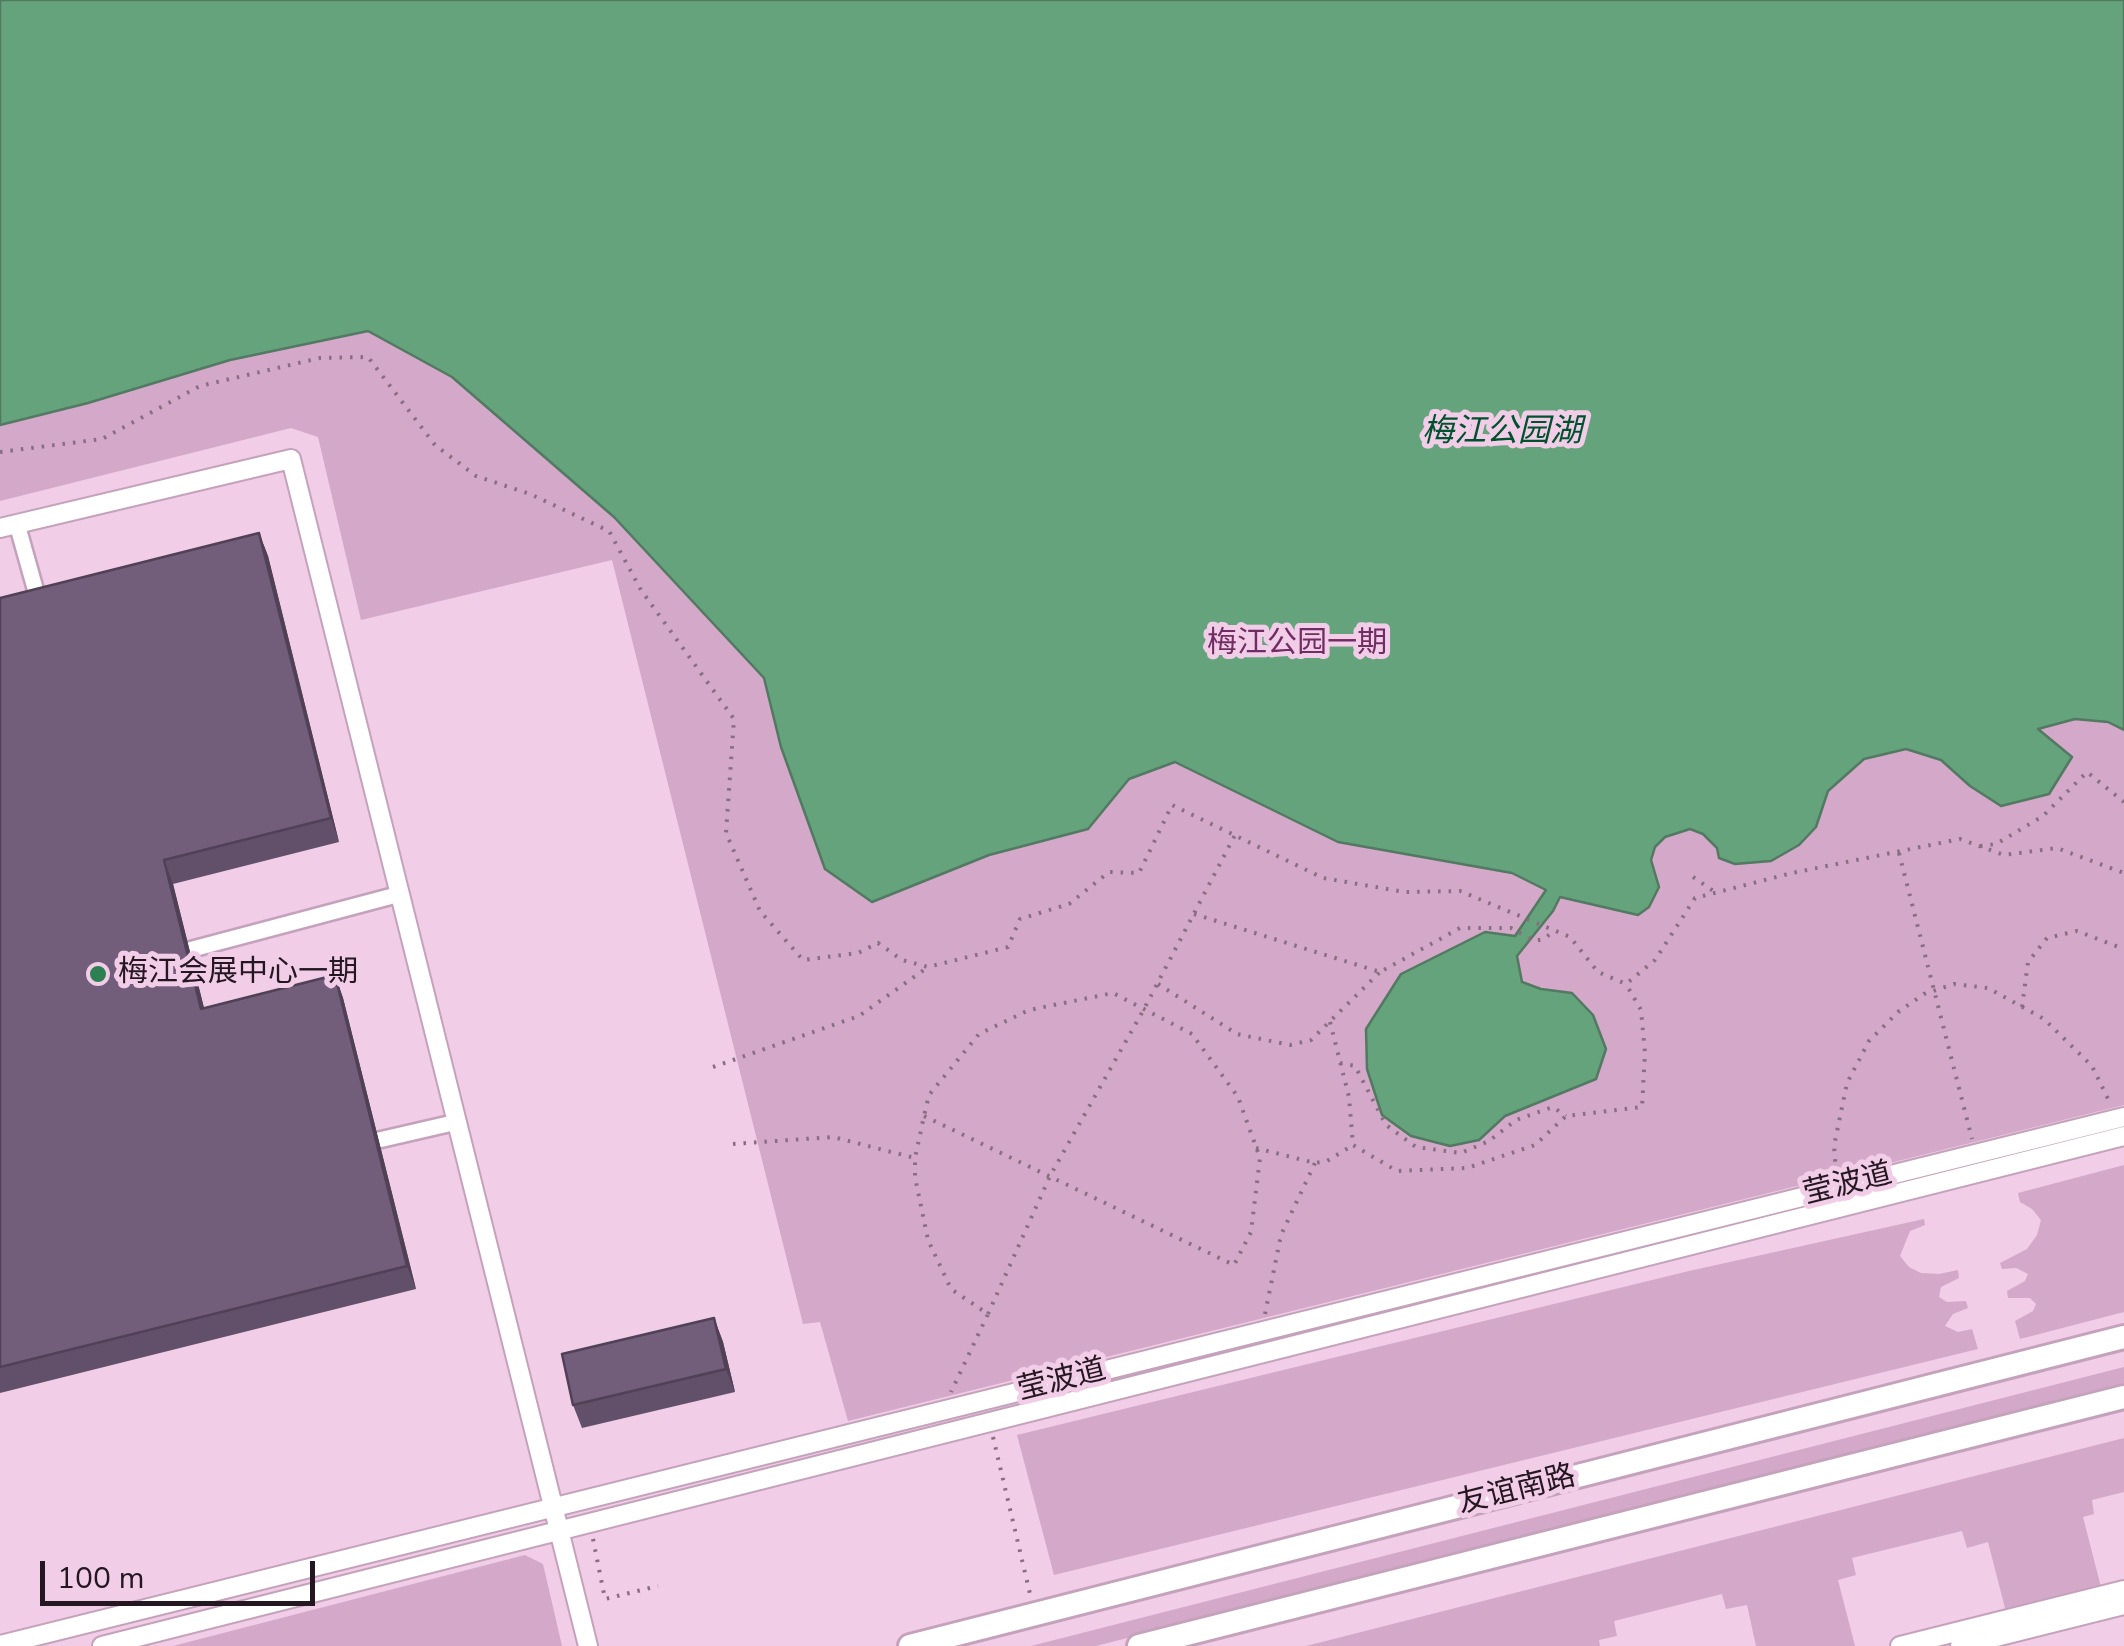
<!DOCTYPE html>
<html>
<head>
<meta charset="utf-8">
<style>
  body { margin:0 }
  #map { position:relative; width:2124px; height:1646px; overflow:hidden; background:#f1cde7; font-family:"Nunito Sans",sans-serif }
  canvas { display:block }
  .scale { position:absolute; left:40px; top:1561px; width:275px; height:45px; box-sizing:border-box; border:5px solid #241721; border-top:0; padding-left:12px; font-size:30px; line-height:35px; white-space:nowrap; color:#241721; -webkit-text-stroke:8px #f1cde7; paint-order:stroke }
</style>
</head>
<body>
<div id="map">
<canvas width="2124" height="1646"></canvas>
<div class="scale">100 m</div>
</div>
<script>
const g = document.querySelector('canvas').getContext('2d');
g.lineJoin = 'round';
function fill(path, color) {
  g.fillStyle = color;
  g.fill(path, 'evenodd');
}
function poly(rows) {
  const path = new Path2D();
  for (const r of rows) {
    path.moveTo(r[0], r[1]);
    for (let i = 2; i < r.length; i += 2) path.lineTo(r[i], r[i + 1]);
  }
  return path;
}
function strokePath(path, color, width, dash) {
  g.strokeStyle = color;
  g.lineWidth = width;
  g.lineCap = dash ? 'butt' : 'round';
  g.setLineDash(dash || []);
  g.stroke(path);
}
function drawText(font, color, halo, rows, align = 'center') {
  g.font = font + ' "Nunito Sans","Noto Sans SC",sans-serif';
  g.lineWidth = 10;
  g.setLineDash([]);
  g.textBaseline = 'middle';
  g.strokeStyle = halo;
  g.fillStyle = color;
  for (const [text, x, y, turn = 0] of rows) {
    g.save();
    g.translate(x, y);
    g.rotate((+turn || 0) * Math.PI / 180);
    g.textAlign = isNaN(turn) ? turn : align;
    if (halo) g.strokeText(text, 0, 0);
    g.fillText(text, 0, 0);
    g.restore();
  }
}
const green = poly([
  [0,0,2124,0,2124,1105,848,1421,820,1322,803,1324,612,560,361,620,318,437,291,428,0,501],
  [2124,1165,2124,1312,2020,1339,2015,1321,2033,1311,2036,1304,2030,1298,2008,1298,2007,1291,2025,1281,2028,1274,2016,1268,2002,1269,2000,1263,2027,1249,2037,1235,2041,1220,2032,1209,2020,1202,2018,1193],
  [1924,1219,1925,1225,1910,1231,1900,1256,1909,1267,1921,1273,1939,1274,1958,1270,1959,1278,1941,1287,1939,1297,1947,1302,1966,1301,1968,1308,1953,1314,1945,1326,1958,1332,1972,1329,1978,1349,1054,1575,1017,1435,1689,1271],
  [2124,1367,2124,1383,1096,1646,1031,1646],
  [2124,1438,2124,1492,2092,1500,2094,1514,2083,1517,2102,1591,2007,1616,1988,1542,1967,1548,1962,1531,1852,1558,1856,1575,1838,1580,1855,1646,1756,1646,1747,1605,1726,1609,1722,1594,1614,1621,1617,1636,1599,1640,1600,1646,1306,1646],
  [525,1555,543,1564,562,1646,173,1646]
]);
const water = poly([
  [0,0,2124,0,2124,730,2108,722,2075,719,2038,729,2072,757,2049,794,2001,806,1970,786,1941,760,1906,749,1864,759,1828,791,1816,827,1799,845,1771,861,1735,864,1719,858,1717,848,1703,834,1690,829,1665,837,1655,847,1651,860,1659,887,1649,907,1638,915,1560,897,1553,911,1517,956,1522,982,1541,989,1572,993,1593,1015,1606,1049,1596,1079,1505,1116,1479,1140,1450,1146,1411,1136,1382,1115,1367,1069,1366,1029,1401,974,1485,932,1515,936,1546,890,1512,873,1338,842,1175,762,1129,779,1088,829,989,855,872,902,825,869,781,747,764,678,614,517,452,377,368,331,230,360,88,403,0,425,0,0]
]);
const path = poly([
  [0,452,102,439,200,386,320,358,368,357,435,445,476,476,530,494,609,531,641,590,734,719,726,833,760,911,803,960,858,953,878,943,902,960,928,967,1008,947,1020,919,1069,904,1109,872,1139,873,1172,805,1323,878,1405,892,1460,891,1570,937,1598,972,1626,984,1655,960,1695,898,1792,873,1960,839,2004,855,2057,848,2124,873],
  [1980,846,1996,844,2043,816,2087,772,2124,802],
  [1899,853,1972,1139],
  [1693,877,1715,892],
  [1194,914,1380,972,1460,928,1511,928,1534,941,1544,939,1555,930],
  [1158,984,1237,1034,1290,1045,1311,1040,1380,972],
  [2022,1007,2028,962,2047,938,2077,931,2124,949],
  [1330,1022,1349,1097,1353,1145,1397,1171,1467,1168,1535,1145,1566,1116,1642,1107,1645,1053,1641,1010,1626,984],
  [1340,1063,1355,1066,1386,1125,1416,1147,1461,1153,1489,1141,1516,1120,1553,1107,1566,1116],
  [713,1067,859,1016,928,967],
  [924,1116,1234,1265,1251,1232,1260,1158,1238,1097,1192,1034,1113,993,1029,1010,979,1034,929,1095,924,1116,915,1158,915,1177,928,1240,951,1289,988,1314,951,1392],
  [733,1144,833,1137,915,1158],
  [1256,1148,1315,1163,1327,1161,1353,1145],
  [1836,1172,1834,1146,1847,1083,1869,1041,1898,1012,1924,994,1954,984,1988,988,2044,1019,2092,1066,2111,1105],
  [988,1314,1050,1176,1144,1009,1235,835],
  [1265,1314,1281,1235,1315,1163],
  [993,1437,1031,1598],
  [593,1539,605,1599,658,1586]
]);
const minor = poly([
  [17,524,40,606],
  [189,950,400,894],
  [379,1140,457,1122]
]);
const tertiary = poly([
  [0,528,291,459,588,1646],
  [0,1645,2124,1117],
  [102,1646,2124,1136],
  [1900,1646,2124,1590],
  [1960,1646,2124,1605]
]);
const primary = poly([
  [910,1646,2124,1337],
  [1139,1646,2124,1397]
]);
const wall = poly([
  [259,533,268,556,339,842,173,884,204,1008,335,975,343,998,416,1289,0,1393,0,598],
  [714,1318,723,1342,735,1392,582,1428,573,1405]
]);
const shadedWall = poly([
  [259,533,268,556,339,842,331,818],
  [164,860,173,884,210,1032,201,1009],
  [335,975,343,998,416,1289,407,1266],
  [714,1318,723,1342,735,1392,726,1369]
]);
const building = poly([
  [259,533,331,818,164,860,201,1009,335,975,407,1266,0,1367,0,598,259,533],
  [714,1318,726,1369,573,1405,562,1354,714,1318]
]);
const markers = [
  [98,974,10,"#2c8052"]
];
const parkNames = [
  ["梅江公园一期",1297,645]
];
const poiNames = [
  ["梅江会展中心一期",118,974]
];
const streetNames = [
  ["莹波道",1848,1185,-14],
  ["莹波道",1062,1381,-14],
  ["友谊南路",1517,1491,-14]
];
const waterNames = [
  ["梅江公园湖",1502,433]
];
fill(green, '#d3a8c8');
fill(water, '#65a37c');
strokePath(water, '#527961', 2.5);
strokePath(minor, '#c4a2bb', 20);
strokePath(tertiary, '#c4a2bb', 22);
strokePath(primary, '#c4a2bb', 28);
strokePath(path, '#876f81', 4, [2.5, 8]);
strokePath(minor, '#fff', 15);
strokePath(tertiary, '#fff', 18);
strokePath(primary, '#fff', 22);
fill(wall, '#62506a');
fill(shadedWall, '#504156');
fill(building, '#725d7b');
strokePath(building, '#504156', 2.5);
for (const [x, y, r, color] of markers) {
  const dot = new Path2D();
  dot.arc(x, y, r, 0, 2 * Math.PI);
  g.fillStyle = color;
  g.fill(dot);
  strokePath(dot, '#f1cde7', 4);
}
drawText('30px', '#702d63', '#f1cde7', parkNames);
drawText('30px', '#241721', '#f1cde7', poiNames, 'left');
drawText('30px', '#241721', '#f1cde7', streetNames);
drawText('italic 32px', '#00512d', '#f1cde7', waterNames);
</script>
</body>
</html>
